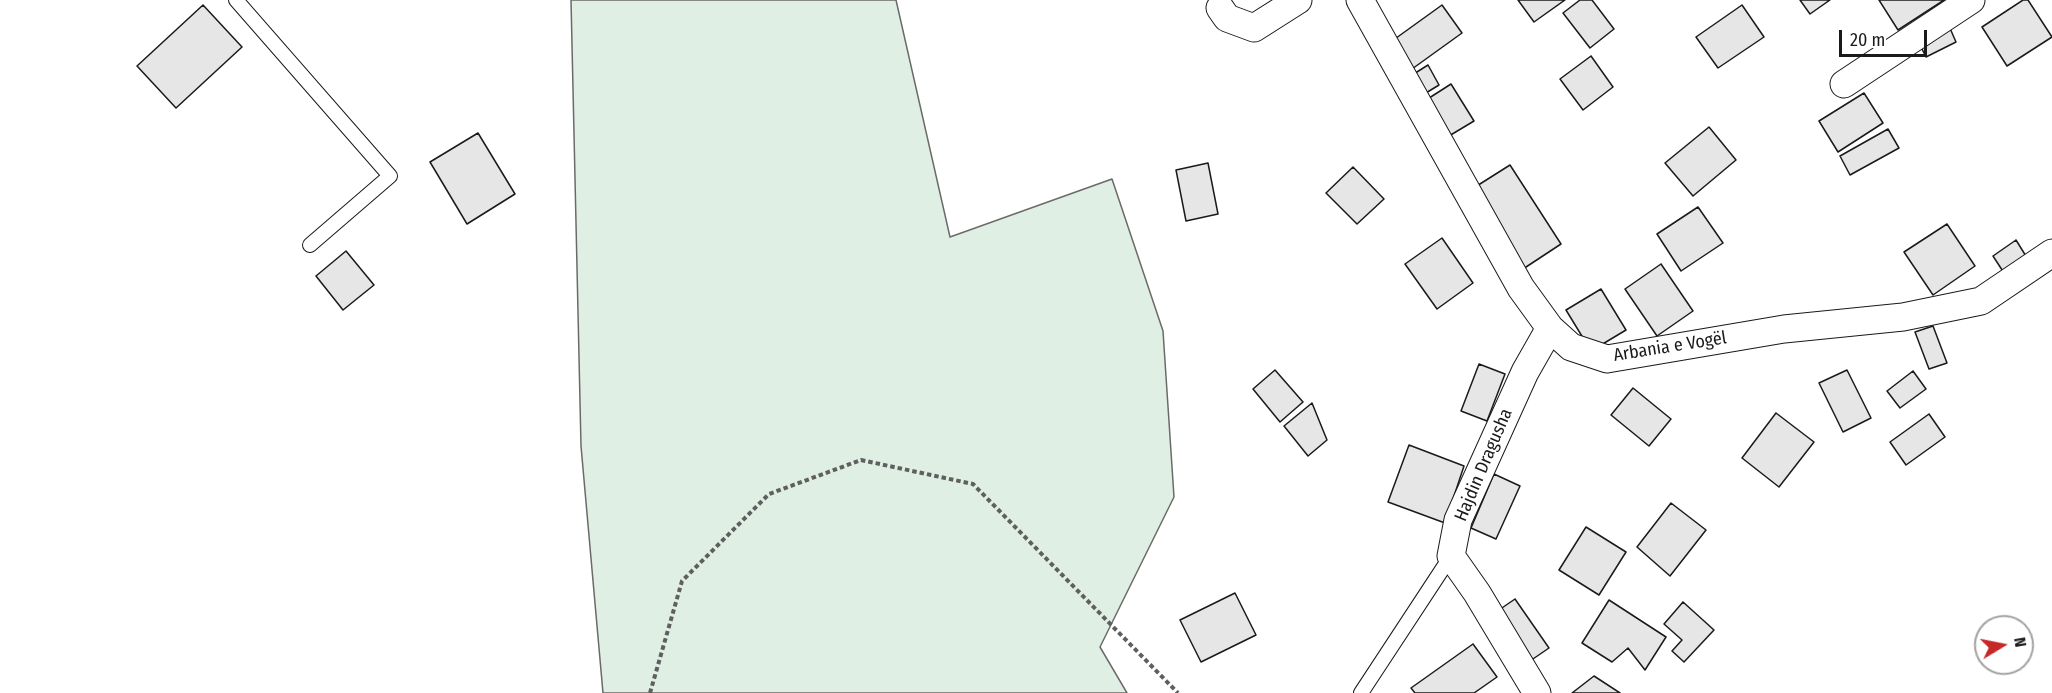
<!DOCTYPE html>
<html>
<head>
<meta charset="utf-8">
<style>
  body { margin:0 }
  #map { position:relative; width:2052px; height:693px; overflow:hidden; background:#fff; font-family:"Fira Sans Condensed",sans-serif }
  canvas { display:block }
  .north { position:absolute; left:1974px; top:615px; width:60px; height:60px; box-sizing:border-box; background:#fff; border:2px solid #a3a3a3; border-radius:50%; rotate:80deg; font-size:16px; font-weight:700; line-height:24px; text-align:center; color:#1a1a1a }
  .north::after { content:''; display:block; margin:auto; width:21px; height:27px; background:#c62828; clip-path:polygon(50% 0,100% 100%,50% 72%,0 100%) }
  .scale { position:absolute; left:1839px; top:30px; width:88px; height:27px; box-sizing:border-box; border:3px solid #1a1a1a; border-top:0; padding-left:8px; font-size:18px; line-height:21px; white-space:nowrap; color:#1a1a1a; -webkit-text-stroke:4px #fff; paint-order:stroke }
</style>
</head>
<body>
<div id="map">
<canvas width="2052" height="693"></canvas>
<div class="north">N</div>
<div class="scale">20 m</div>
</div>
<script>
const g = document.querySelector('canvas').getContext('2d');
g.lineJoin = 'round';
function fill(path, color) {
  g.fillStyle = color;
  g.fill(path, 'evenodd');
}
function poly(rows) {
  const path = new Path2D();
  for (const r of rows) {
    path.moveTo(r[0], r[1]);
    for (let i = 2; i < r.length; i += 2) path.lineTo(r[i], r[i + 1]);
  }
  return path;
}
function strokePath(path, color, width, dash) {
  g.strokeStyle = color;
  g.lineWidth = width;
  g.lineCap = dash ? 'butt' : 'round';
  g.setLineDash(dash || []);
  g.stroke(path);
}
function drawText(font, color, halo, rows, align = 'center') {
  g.font = font + ' "Fira Sans Condensed",sans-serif';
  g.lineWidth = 4.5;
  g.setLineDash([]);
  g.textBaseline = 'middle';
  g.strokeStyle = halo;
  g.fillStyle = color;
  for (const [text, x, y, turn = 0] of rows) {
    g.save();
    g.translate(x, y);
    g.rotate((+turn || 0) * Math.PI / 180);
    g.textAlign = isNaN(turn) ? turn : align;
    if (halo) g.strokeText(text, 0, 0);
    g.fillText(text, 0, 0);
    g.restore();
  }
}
const green = poly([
  [571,0,896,0,950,237,1112,179,1163,331,1174,497,1100,647,1127,693,603,693,581,446,571,0]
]);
const building = poly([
  [1518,0,1565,0,1534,22,1518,0],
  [1580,0,1592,0,1614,29,1590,48,1563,13,1580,0],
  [1800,0,1830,0,1810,14,1800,0],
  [1879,0,1944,0,1898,30,1879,0],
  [2023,0,2028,0,2052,37,2007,66,1982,27,2023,0],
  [203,5,242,47,176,108,137,66,203,5],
  [1442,5,1462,33,1412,69,1392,41,1442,5],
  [1742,5,1764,37,1718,68,1696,37,1742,5],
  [1949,26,1956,42,1926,57,1918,41,1949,26],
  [1591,56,1613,87,1583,110,1560,79,1591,56],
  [1428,65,1439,85,1421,96,1409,77,1428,65],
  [1451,84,1474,121,1449,136,1426,100,1451,84],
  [1864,93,1883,123,1838,152,1819,121,1864,93],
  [1709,127,1736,160,1693,196,1665,163,1709,127],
  [1888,129,1899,148,1850,175,1840,156,1888,129],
  [478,133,515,194,467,224,430,162,478,133],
  [1208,163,1218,214,1186,221,1176,170,1208,163],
  [1510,165,1561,244,1523,269,1472,189,1510,165],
  [1353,167,1384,199,1357,224,1326,193,1353,167],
  [1698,207,1723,243,1681,271,1657,234,1698,207],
  [1947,224,1975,266,1933,295,1904,252,1947,224],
  [1442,238,1473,283,1437,309,1405,264,1442,238],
  [2016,240,2029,261,2006,276,1993,256,2016,240],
  [346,251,374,285,343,310,316,276,346,251],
  [1661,264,1693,311,1657,336,1625,289,1661,264],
  [1601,289,1626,330,1591,351,1566,310,1601,289],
  [1933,326,1947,363,1929,369,1915,332,1933,326],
  [1479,364,1505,374,1487,421,1461,411,1479,364],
  [1275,370,1303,402,1280,422,1253,389,1275,370],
  [1847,370,1871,418,1843,432,1819,383,1847,370],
  [1913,371,1926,389,1900,408,1887,391,1913,371],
  [1633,388,1671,419,1649,446,1611,415,1633,388],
  [1312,403,1327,440,1308,456,1284,426,1312,403],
  [1776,413,1814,442,1779,487,1742,458,1776,413],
  [1929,414,1945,437,1906,465,1890,442,1929,414],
  [1409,445,1464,466,1445,523,1388,502,1409,445],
  [1494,474,1520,486,1496,539,1471,528,1494,474],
  [1671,503,1706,530,1670,576,1637,547,1671,503],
  [1586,527,1626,552,1599,595,1559,570,1586,527],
  [1235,593,1256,635,1201,662,1180,620,1235,593],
  [1515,599,1549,648,1530,661,1496,612,1515,599],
  [1609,600,1666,637,1645,670,1628,648,1612,662,1582,643,1609,600],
  [1683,602,1714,630,1684,662,1672,651,1682,640,1664,624,1683,602],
  [1473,644,1497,677,1474,693,1415,693,1411,688,1473,644],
  [1594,676,1620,693,1572,693,1594,676]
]);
const path = poly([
  [650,693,682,581,769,494,861,460,973,484,1178,693]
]);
const lane = poly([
  [236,0,390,176,310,245],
  [1361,693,1451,556]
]);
const street = poly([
  [1360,0,1521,288,1550,328,1571,347,1607,359,1784,329,1903,317,1981,301,2052,253],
  [1220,8,1227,18,1254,28,1298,0],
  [1844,84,1971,0],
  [1537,693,1477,593,1451,556,1458,520,1525,372,1550,328]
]);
const streetNames = [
  ["Arbania e Vogël",1670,347,-9],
  ["Hajdin Dragusha",1484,465,-67]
];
fill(green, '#e0efe3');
strokePath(green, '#6a6a6a', 1.5);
fill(building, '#e6e6e6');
strokePath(building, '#1a1a1a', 1.5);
strokePath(lane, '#1a1a1a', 16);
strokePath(street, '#1a1a1a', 29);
strokePath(path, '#5f5f5f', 4, [4.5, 3]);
strokePath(lane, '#fff', 14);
strokePath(street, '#fff', 27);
drawText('18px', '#1a1a1a', '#fff', streetNames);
</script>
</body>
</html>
